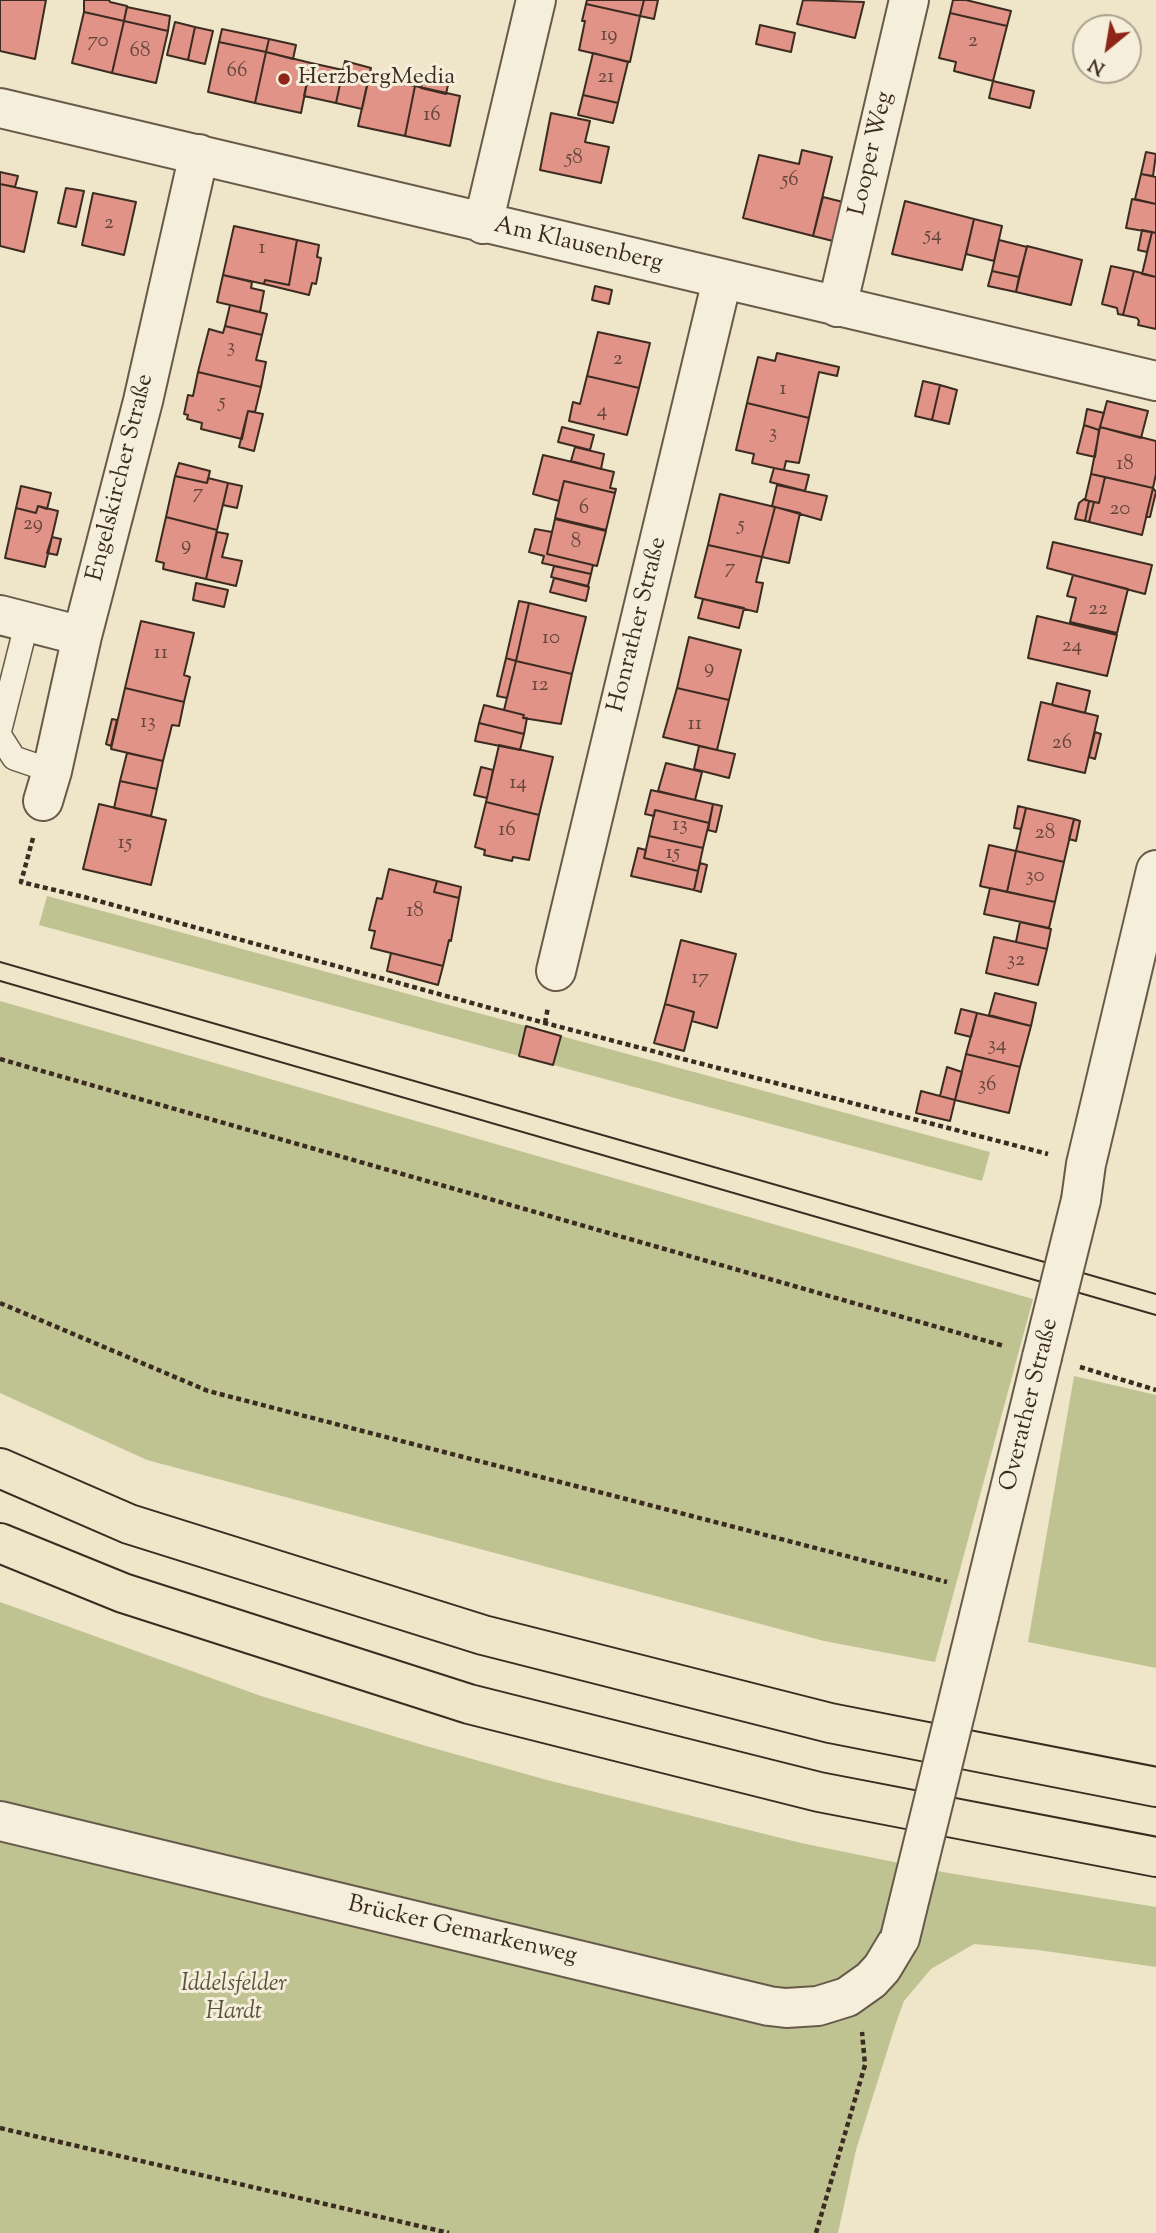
<!DOCTYPE html>
<html>
<head>
<meta charset="utf-8">
<style>
  body { margin:0 }
  #map { position:relative; width:1156px; height:2233px; overflow:hidden; background:#efe5c8; font-family:"Sorts Mill Goudy",serif }
  canvas { display:block }
  .north { position:absolute; left:1072px; top:14px; width:70px; height:70px; box-sizing:border-box; background:#f5eedb; border:2px solid #aba090; border-radius:50%; rotate:210deg; font-size:19px; font-weight:700; line-height:28px; text-align:center; color:#3b2b20 }
  .north::after { content:''; display:block; margin:auto; width:24px; height:32px; background:#8f2418; clip-path:polygon(50% 0,100% 100%,50% 72%,0 100%) }
</style>
</head>
<body>
<div id="map">
<canvas width="1156" height="2233"></canvas>
<div class="north">N</div>
</div>
<script>
const g = document.querySelector('canvas').getContext('2d');
g.lineJoin = 'round';
function fill(path, color) {
  g.fillStyle = color;
  g.fill(path, 'evenodd');
}
function poly(rows) {
  const path = new Path2D();
  for (const r of rows) {
    path.moveTo(r[0], r[1]);
    for (let i = 2; i < r.length; i += 2) path.lineTo(r[i], r[i + 1]);
  }
  return path;
}
function strokePath(path, color, width, dash) {
  g.strokeStyle = color;
  g.lineWidth = width;
  g.lineCap = dash ? 'butt' : 'round';
  g.setLineDash(dash || []);
  g.stroke(path);
}
function drawText(font, color, halo, rows, align = 'center') {
  g.font = font + ' "Sorts Mill Goudy",serif';
  g.lineWidth = 6;
  g.setLineDash([]);
  g.textBaseline = 'middle';
  g.strokeStyle = halo;
  g.fillStyle = color;
  for (const [text, x, y, turn = 0] of rows) {
    g.save();
    g.translate(x, y);
    g.rotate((+turn || 0) * Math.PI / 180);
    g.textAlign = isNaN(turn) ? turn : align;
    if (halo) g.strokeText(text, 0, 0);
    g.fillText(text, 0, 0);
    g.restore();
  }
}
const green = poly([
  [47,896,526,1026,519,1056,39,925],
  [0,1001,1033,1299,935,1662,824,1641,147,1460,0,1393],
  [561,1036,990,1152,982,1181,553,1065],
  [1074,1376,1156,1395,1156,1668,1028,1642],
  [0,1602,261,1696,426,1746,547,1780,801,1843,948,1873,1156,1907,1156,1967,1038,1950,974,1944,931,1969,904,2001,896,2023,856,2150,838,2233,0,2233]
]);
const building = poly([
  [0,0,46,0,35,59,0,51,0,0],
  [84,0,109,0,110,2,127,6,124,21,84,12,84,0],
  [587,0,644,0,640,16,586,4,587,0],
  [644,0,658,0,654,19,640,16,644,0],
  [803,0,864,2,855,38,797,24,803,0],
  [953,0,966,0,1011,11,1007,26,950,13,953,0],
  [586,4,640,16,630,62,579,50,585,21,582,21,586,4],
  [127,7,170,16,168,31,124,21,127,7],
  [84,12,124,21,112,73,72,63,84,12],
  [950,13,1007,26,993,81,954,71,956,62,939,58,950,13],
  [124,21,168,31,156,83,112,73,124,21],
  [175,22,195,27,188,60,167,55,175,22],
  [760,25,795,33,791,52,756,44,760,25],
  [195,27,213,31,205,64,188,60,195,27],
  [222,29,269,39,266,52,219,42,222,29],
  [269,39,296,45,293,59,266,52,269,39],
  [219,42,266,52,255,103,208,92,219,42],
  [266,52,311,63,301,113,255,103,266,52],
  [593,53,628,62,618,103,583,95,593,53],
  [345,61,371,68,362,109,336,103,345,61],
  [311,63,343,70,336,103,304,96,311,63],
  [388,72,410,76,408,85,386,80,388,72],
  [369,76,415,86,405,136,358,126,369,76],
  [423,79,448,85,446,94,421,88,423,79],
  [993,81,1034,91,1030,108,989,98,993,81],
  [415,86,460,96,450,146,405,136,415,86],
  [583,95,618,103,613,123,578,115,583,95],
  [551,113,590,121,585,142,609,147,601,183,540,170,551,113],
  [802,150,832,157,813,236,743,218,759,155,799,164,802,150],
  [1146,152,1156,154,1153,176,1141,174,1146,152],
  [0,172,18,176,15,187,0,184,0,172],
  [1141,174,1156,177,1156,204,1135,199,1141,174],
  [0,184,37,192,24,252,0,246,0,184],
  [66,188,84,191,76,227,58,223,66,188],
  [93,193,136,202,124,255,82,245,93,193],
  [823,197,851,204,841,243,813,236,823,197],
  [1132,199,1156,204,1156,233,1126,228,1132,199],
  [905,201,974,219,962,270,892,254,905,201],
  [974,219,1002,226,994,261,966,254,974,219],
  [234,226,297,240,289,285,265,280,264,284,223,275,234,226],
  [1142,230,1152,232,1147,252,1138,250,1142,230],
  [1152,232,1156,233,1156,277,1142,274,1152,232],
  [297,240,319,245,317,257,321,258,316,284,312,283,309,295,264,284,265,280,289,285,297,240],
  [999,240,1027,247,1019,277,992,271,999,240],
  [1027,246,1082,260,1071,305,1016,292,1027,246],
  [1111,266,1134,271,1123,315,1118,314,1117,308,1102,304,1111,266],
  [992,271,1019,277,1016,292,988,286,992,271],
  [1134,271,1156,277,1156,329,1138,325,1139,321,1137,318,1123,315,1134,271],
  [223,275,252,282,251,288,264,291,260,312,217,302,223,275],
  [595,286,612,290,609,304,592,300,595,286],
  [230,305,267,314,262,335,225,326,230,305],
  [225,326,262,335,256,360,266,362,261,387,198,372,209,329,223,333,225,326],
  [598,332,650,343,639,388,587,376,598,332],
  [777,353,839,367,837,376,819,372,809,418,747,403,758,357,775,361,777,353],
  [198,372,261,387,255,412,248,411,242,439,201,429,202,423,187,419,188,415,184,414,188,395,193,396,198,372],
  [587,376,639,388,627,435,569,421,573,402,580,404,587,376],
  [923,381,940,385,932,420,915,416,923,381],
  [940,385,957,390,949,424,932,420,940,385],
  [1107,401,1148,411,1141,438,1100,427,1107,401],
  [747,403,809,418,799,463,786,461,784,470,774,468,752,463,754,454,736,450,747,403],
  [1087,409,1104,413,1099,430,1084,425,1087,409],
  [248,411,263,414,254,451,239,447,248,411],
  [1084,425,1099,430,1095,457,1077,453,1084,425],
  [562,427,594,435,590,450,558,442,562,427],
  [1100,427,1156,441,1156,474,1153,488,1091,474,1100,427],
  [575,447,604,454,601,469,571,461,575,447],
  [543,455,614,472,610,488,616,489,615,493,564,481,559,501,533,494,543,455],
  [179,463,210,471,207,483,175,476,179,463],
  [774,468,809,475,805,491,770,482,774,468],
  [1091,474,1105,477,1099,503,1085,500,1091,474],
  [175,476,207,483,208,478,228,483,217,530,166,517,175,476],
  [1105,477,1153,488,1142,535,1089,522,1094,502,1099,503,1105,477],
  [564,481,615,493,606,530,555,518,564,481],
  [228,483,242,486,237,508,223,505,228,483],
  [777,485,827,496,821,520,772,506,777,485],
  [21,486,51,493,47,509,38,506,36,513,16,508,21,486],
  [1153,488,1156,492,1150,517,1146,517,1153,488],
  [720,494,775,507,762,557,708,545,720,494],
  [1084,499,1089,501,1085,521,1075,519,1079,503,1084,499],
  [1089,501,1094,502,1089,522,1085,521,1089,501],
  [38,506,58,511,45,567,5,558,16,508,36,513,38,506],
  [775,507,800,513,789,563,762,557,775,507],
  [166,517,217,530,206,579,163,569,164,563,156,561,166,517],
  [555,519,606,531,597,566,547,554,555,519],
  [535,529,552,532,547,554,593,565,591,574,542,563,544,556,529,552,535,529],
  [217,532,228,534,222,557,242,561,236,586,206,579,217,532],
  [52,537,61,539,57,555,47,553,52,537],
  [1053,542,1152,565,1145,594,1047,568,1053,542],
  [708,545,762,557,756,582,763,583,757,612,695,597,708,545],
  [554,566,591,574,588,586,551,577,554,566],
  [1073,575,1128,589,1117,633,1070,622,1076,598,1067,596,1073,575],
  [554,578,589,587,586,601,550,592,554,578],
  [196,583,228,590,224,607,193,600,196,583],
  [703,599,744,608,739,628,698,618,703,599],
  [519,601,529,603,516,661,506,658,519,601],
  [529,603,586,617,572,674,516,661,529,603],
  [1037,616,1117,635,1107,676,1028,658,1037,616],
  [141,621,194,633,184,675,190,677,184,702,125,688,141,621],
  [689,637,741,650,729,700,677,688,689,637],
  [506,658,516,661,507,698,497,696,506,658],
  [516,661,572,674,561,724,523,718,524,715,504,710,516,661],
  [1057,683,1090,691,1085,713,1052,705,1057,683],
  [125,688,184,702,179,726,172,725,163,761,111,749,125,688],
  [677,688,729,700,717,750,663,737,677,688],
  [1041,702,1098,716,1085,773,1028,760,1041,702],
  [484,705,524,715,523,718,527,718,524,734,479,723,484,705],
  [112,719,117,720,111,746,106,744,112,719],
  [479,723,524,734,520,750,475,741,479,723],
  [1095,732,1101,734,1095,759,1089,757,1095,732],
  [499,745,553,757,539,815,486,802,499,745],
  [699,746,735,754,729,778,694,769,699,746],
  [127,753,163,761,157,789,120,781,127,753],
  [666,763,702,772,695,800,658,791,666,763],
  [481,767,493,770,487,798,474,795,481,767],
  [120,781,157,789,151,816,114,808,120,781],
  [651,790,713,804,709,823,655,810,654,816,645,814,651,790],
  [486,802,539,815,529,860,513,857,512,861,484,855,485,850,475,847,486,802],
  [99,804,166,820,151,885,83,869,99,804],
  [713,804,722,806,716,832,708,830,713,804],
  [1018,806,1026,808,1021,829,1014,828,1018,806],
  [1026,808,1074,819,1064,862,1016,851,1026,808],
  [655,810,709,823,703,848,649,836,655,810],
  [1074,819,1080,821,1076,841,1069,839,1074,819],
  [649,836,703,848,698,871,644,858,649,836],
  [989,845,1016,851,1007,892,980,886,989,845],
  [638,848,646,850,644,858,698,871,694,890,631,876,638,848],
  [1016,851,1064,862,1055,902,1007,892,1016,851],
  [700,863,707,865,701,892,694,890,700,863],
  [389,869,437,881,434,892,459,898,451,941,449,940,443,966,371,948,375,931,369,930,377,898,382,899,389,869],
  [437,881,461,887,459,898,434,892,437,881],
  [990,888,1055,902,1049,928,984,914,990,888],
  [1020,922,1051,929,1047,949,1016,942,1020,922],
  [994,937,1047,949,1038,985,986,973,994,937],
  [681,940,736,954,717,1028,692,1021,694,1012,665,1004,681,940],
  [391,953,443,966,438,985,387,971,391,953],
  [995,993,1036,1003,1031,1026,989,1015,995,993],
  [665,1004,694,1012,684,1051,654,1043,665,1004],
  [961,1009,977,1013,971,1037,955,1033,961,1009],
  [977,1013,1031,1026,1020,1067,966,1054,977,1013],
  [526,1026,561,1036,553,1065,519,1056,526,1026],
  [966,1054,1020,1067,1009,1113,955,1100,966,1054],
  [947,1067,962,1072,955,1100,940,1096,947,1067],
  [921,1091,955,1100,950,1121,916,1113,921,1091]
]);
const path = poly([
  [33,838,21,882,84,897,545,1023,1048,1154],
  [545,1023,548,1007],
  [0,1059,1004,1346],
  [0,1303,208,1391,947,1582],
  [1080,1367,1156,1390],
  [0,2128,449,2233],
  [816,2233,865,2065,862,2032]
]);
const lane = poly([
  [0,729,27,622],
  [0,736,14,758,52,771]
]);
const street = poly([
  [0,108,1156,381],
  [483,224,536,0],
  [837,307,909,0],
  [0,615,82,636],
  [43,801,52,771,82,636,143,401,199,154],
  [556,971,722,280],
  [1081,1200,1086,1164,1156,870],
  [979,1616,1042,1357],
  [0,1821,769,2006,786,2008,818,2006,847,1997,871,1980,882,1968,900,1938]
]);
const highway = poly([
  [0,1468,129,1524,483,1635,830,1723,1156,1787],
  [0,1543,123,1593,469,1704,819,1792,1156,1857]
]);
const tram = poly([
  [0,962,1156,1294],
  [0,981,1156,1315]
]);
const streetBridge = poly([
  [1042,1357,1081,1200],
  [900,1938,979,1616]
]);
const markers = [
  [284,79,7,"#8f2418"]
];
const numberNames = [
  ["19",609,36],
  ["70",98,42],
  ["2",973,42],
  ["68",140,52],
  ["66",237,72],
  ["21",606,78],
  ["16",432,116],
  ["58",574,159],
  ["56",790,181],
  ["2",109,224],
  ["54",933,236],
  ["1",262,249],
  ["3",231,348],
  ["2",618,360],
  ["1",783,390],
  ["5",222,403],
  ["4",602,412],
  ["3",773,434],
  ["18",1125,465],
  ["7",198,494],
  ["6",584,509],
  ["20",1120,510],
  ["29",33,525],
  ["5",741,526],
  ["8",576,543],
  ["9",186,546],
  ["7",730,569],
  ["22",1098,610],
  ["10",551,639],
  ["24",1072,647],
  ["11",161,654],
  ["9",709,669],
  ["12",540,686],
  ["13",148,723],
  ["11",695,725],
  ["26",1062,744],
  ["14",518,784],
  ["13",680,826],
  ["16",507,831],
  ["28",1045,834],
  ["15",125,844],
  ["15",673,854],
  ["30",1035,877],
  ["18",415,912],
  ["32",1016,961],
  ["17",700,979],
  ["34",997,1046],
  ["36",987,1086]
];
const poiNames = [
  ["HerzbergMedia",298,79]
];
const streetNames = [
  ["Looper Weg",873,154,-77],
  ["Am Klausenberg",578,246,13],
  ["Engelskircher Straße",122,478,-76],
  ["Honrather Straße",639,625,-76],
  ["Overather Straße",1031,1405,-76],
  ["Brücker Gemarkenweg",462,1932,13]
];
const parkNames = [
  ["Iddelsfelder",234,1986],
  ["Hardt",234,2014]
];
fill(green, '#bfc392');
fill(building, '#e09386');
strokePath(building, '#3b2b20', 2);
strokePath(lane, '#685a4a', 26);
strokePath(street, '#685a4a', 42);
strokePath(highway, '#3b2b20', 42);
strokePath(path, '#3b2b20', 4.5, [5, 3.5]);
strokePath(lane, '#f5eedb', 23);
strokePath(street, '#f5eedb', 38);
strokePath(highway, '#efe5c8', 38);
strokePath(tram, '#3b2b20', 2);
strokePath(streetBridge, '#685a4a', 42, []);
strokePath(streetBridge, '#f5eedb', 38);
for (const [x, y, r, color] of markers) {
  const dot = new Path2D();
  dot.arc(x, y, r, 0, 2 * Math.PI);
  g.fillStyle = color;
  g.fill(dot);
  strokePath(dot, '#f5eedb', 2.5);
}
drawText('21px', '#64453a', null, numberNames);
drawText('24px', '#3b2b20', '#f5eedb', poiNames, 'left');
drawText('24px', '#3b2b20', '#f5eedb', streetNames);
drawText('italic 24px', '#5c513c', '#f5eedb', parkNames);
</script>
</body>
</html>
